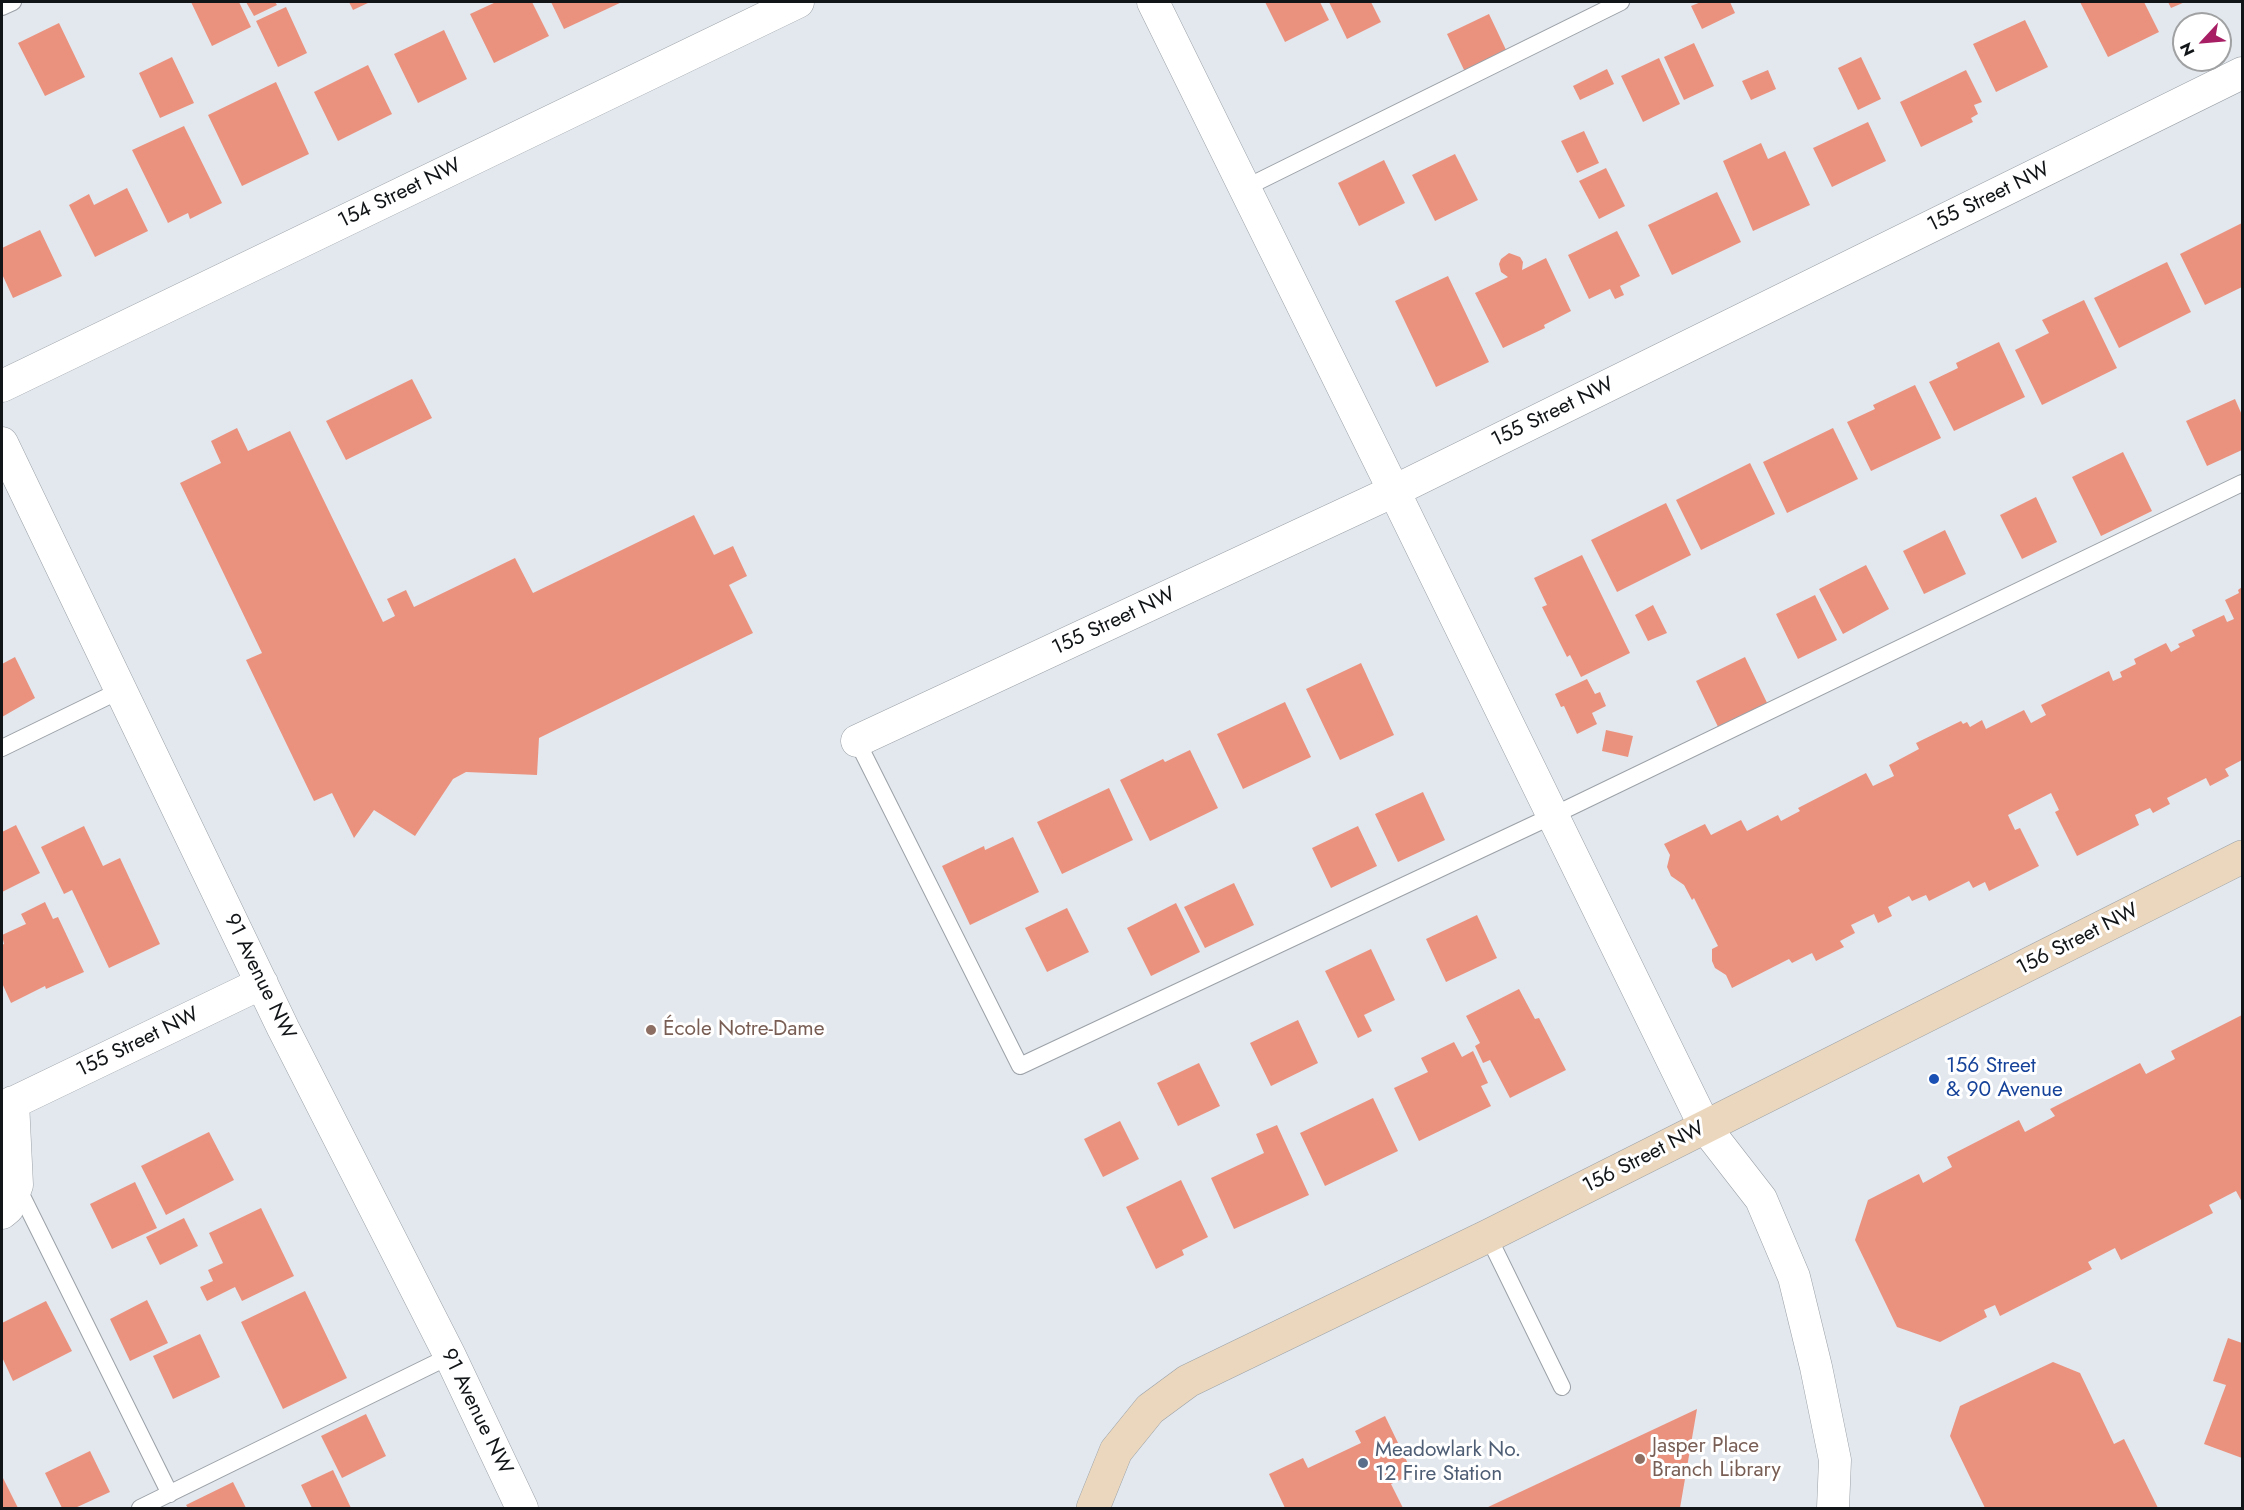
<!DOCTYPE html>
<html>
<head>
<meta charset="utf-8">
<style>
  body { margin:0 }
  #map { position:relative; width:2244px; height:1510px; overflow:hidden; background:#e2e8ee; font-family:Jost,sans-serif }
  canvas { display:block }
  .frame { position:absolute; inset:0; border:3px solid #121517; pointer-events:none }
  .north { position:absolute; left:2172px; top:12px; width:60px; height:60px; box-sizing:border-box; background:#fff; border:2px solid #a0a1a2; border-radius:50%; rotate:244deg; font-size:16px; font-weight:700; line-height:24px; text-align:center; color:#121517 }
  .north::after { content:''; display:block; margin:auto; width:21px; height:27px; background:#a71e65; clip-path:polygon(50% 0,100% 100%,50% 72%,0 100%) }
</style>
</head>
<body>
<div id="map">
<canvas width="2244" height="1510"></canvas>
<div class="frame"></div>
<div class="north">N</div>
</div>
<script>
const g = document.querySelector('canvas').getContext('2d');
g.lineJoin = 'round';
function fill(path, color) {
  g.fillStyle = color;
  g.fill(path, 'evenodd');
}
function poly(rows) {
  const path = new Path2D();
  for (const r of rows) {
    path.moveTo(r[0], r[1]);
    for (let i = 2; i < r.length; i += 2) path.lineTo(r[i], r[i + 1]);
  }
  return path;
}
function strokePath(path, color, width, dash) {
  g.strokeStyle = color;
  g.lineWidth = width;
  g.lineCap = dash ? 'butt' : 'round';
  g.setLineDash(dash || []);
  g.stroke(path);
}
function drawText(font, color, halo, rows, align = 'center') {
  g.font = font + ' Jost,sans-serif';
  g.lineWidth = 6;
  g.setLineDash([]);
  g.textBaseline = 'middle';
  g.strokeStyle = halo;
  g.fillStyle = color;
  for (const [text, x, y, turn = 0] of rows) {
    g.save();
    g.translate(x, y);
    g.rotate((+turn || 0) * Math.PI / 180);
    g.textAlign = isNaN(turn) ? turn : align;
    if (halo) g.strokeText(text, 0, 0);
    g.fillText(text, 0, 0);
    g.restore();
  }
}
const building = poly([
  [191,2,239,2,251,27,212,46],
  [246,2,275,2,277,5,254,16],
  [349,2,370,2,353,10],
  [496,2,532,2,549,36,494,63,470,14],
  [551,2,622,2,564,29],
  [1265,2,1320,2,1329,20,1285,42],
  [1329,2,1371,2,1381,22,1347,39],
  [1701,2,1730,2,1735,13,1702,29,1691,6],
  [2080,2,2144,2,2159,32,2108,57],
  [2168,2,2185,2,2171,8],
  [286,7,307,53,278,67,256,21],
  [1489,14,1507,52,1465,72,1447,34],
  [2025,20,2048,67,1996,92,1973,44],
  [59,23,85,77,45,96,18,43],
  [444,30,467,79,418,103,394,54],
  [1694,43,1714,86,1684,100,1664,57],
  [172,57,194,103,160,118,139,73],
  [1861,57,1881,99,1858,110,1838,68],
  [1659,58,1680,104,1643,122,1621,76],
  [368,65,392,114,338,141,314,92],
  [1607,69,1614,84,1580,100,1573,86],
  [1768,70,1776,89,1751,100,1742,81],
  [1966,70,1982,102,1974,105,1978,114,1971,118,1973,122,1921,147,1900,102],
  [276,82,309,154,242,186,208,115],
  [1868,122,1886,161,1832,187,1813,148],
  [184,126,222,203,190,219,188,213,168,223,132,150],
  [1584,131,1599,163,1577,173,1561,141],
  [1761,143,1768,159,1785,151,1810,205,1753,231,1723,161],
  [1455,154,1478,200,1435,221,1412,175],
  [1384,160,1405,203,1359,226,1338,183],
  [1606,168,1625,206,1599,219,1579,181],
  [127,188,148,231,95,257,69,205,89,194,94,205],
  [1717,192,1741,242,1672,275,1648,225],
  [2242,223,2242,287,2205,305,2180,254],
  [40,230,62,276,13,298,2,274,2,248],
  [1617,231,1640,276,1620,286,1624,295,1615,299,1610,289,1589,299,1568,255],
  [1509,253,1520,257,1523,262,1522,270,1546,258,1571,311,1544,325,1545,328,1503,348,1475,293,1508,277,1501,272,1499,264,1501,259],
  [2167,262,2191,312,2119,348,2094,298],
  [1448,276,1489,362,1436,387,1395,301],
  [2084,300,2117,368,2042,405,2015,350,2049,333,2042,320],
  [1999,342,2025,397,1954,431,1929,382,1958,368,1956,363],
  [412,379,432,418,346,460,326,421],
  [1915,385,1941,438,1871,471,1847,422,1875,409,1873,405],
  [2235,399,2242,415,2242,450,2207,466,2186,421],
  [237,428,248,451,290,431,383,622,395,616,387,599,406,590,414,607,515,558,533,593,694,515,714,555,733,546,747,576,729,585,753,633,539,738,537,775,466,772,453,779,415,836,374,810,354,838,332,793,314,801,246,660,262,653,180,483,221,463,211,441],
  [1833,428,1858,479,1787,513,1763,462],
  [2123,452,2152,511,2101,536,2072,477],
  [1750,463,1775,514,1701,550,1676,500],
  [2036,497,2057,542,2022,559,2000,515],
  [1666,503,1691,555,1617,592,1591,540],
  [1945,530,1966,574,1924,594,1903,551],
  [1582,555,1630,653,1581,677,1570,655,1567,657,1542,607,1547,605,1534,578],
  [1866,565,1889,609,1843,634,1819,589],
  [2242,587,2242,760,2225,769,2229,776,2210,786,2206,778,2167,798,2170,804,2153,813,2150,808,2135,815,2139,825,2077,856,2055,812,2059,810,2051,793,2008,815,2015,830,2020,828,2039,866,1989,891,1985,882,1973,888,1969,881,1929,901,1926,895,1912,901,1909,896,1888,907,1892,916,1878,923,1874,914,1851,925,1855,933,1840,941,1844,947,1816,961,1812,953,1792,963,1789,959,1732,988,1726,975,1715,968,1712,961,1712,949,1718,946,1694,898,1692,900,1684,885,1671,876,1667,867,1670,855,1664,844,1705,824,1711,835,1741,820,1747,831,1778,815,1781,821,1800,811,1798,808,1866,773,1873,786,1894,776,1889,765,1919,749,1916,743,1961,721,1963,724,1967,722,1970,727,1982,720,1986,729,2024,710,2031,723,2046,715,2041,705,2109,671,2113,681,2122,677,2120,672,2136,664,2134,659,2166,643,2171,652,2180,647,2178,644,2195,636,2192,630,2224,615,2227,622,2234,619,2225,600,2239,593,2238,590],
  [1815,595,1837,640,1798,659,1776,614],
  [1653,605,1667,633,1648,641,1635,615],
  [15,657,35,698,2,717,2,664],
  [1745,657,1770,709,1721,733,1696,681],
  [1361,663,1394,735,1340,760,1306,689],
  [1587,679,1595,694,1600,692,1606,706,1592,713,1597,724,1577,734,1564,706,1561,707,1555,694],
  [1285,702,1311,757,1243,789,1217,734],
  [1606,730,1633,736,1628,757,1602,751],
  [1190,750,1218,808,1150,841,1120,780,1163,759,1165,762],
  [1109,788,1133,840,1062,874,1037,822],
  [1423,792,1445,840,1398,862,1375,814],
  [16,825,40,873,2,892,2,832],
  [84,826,103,866,120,858,160,944,109,968,72,890,64,894,41,847],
  [1358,826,1377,866,1331,888,1312,848],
  [1013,837,1039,892,970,925,942,866,984,846,985,850],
  [1234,883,1254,925,1205,948,1184,907],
  [45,902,53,919,58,917,84,972,46,989,45,986,11,1003,2,983,2,945,4,944,2,935,26,924,21,914],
  [1176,903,1200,952,1151,976,1127,928],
  [1067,908,1089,952,1047,972,1025,928],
  [1477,915,1497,958,1446,982,1426,939],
  [1371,949,1395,1000,1364,1015,1372,1031,1358,1038,1325,971],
  [1519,989,1535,1019,1539,1018,1566,1070,1510,1098,1490,1060,1483,1063,1475,1046,1480,1043,1466,1016],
  [2242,1015,2242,1202,2236,1191,2209,1205,2213,1213,2121,1260,2115,1248,2088,1262,2092,1269,2000,1316,1995,1305,1984,1310,1987,1317,1940,1342,1897,1327,1855,1240,1868,1200,1919,1174,1923,1183,1952,1167,1947,1157,2019,1120,2025,1132,2055,1116,2050,1109,2140,1063,2146,1074,2175,1059,2171,1051],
  [1298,1020,1318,1063,1271,1086,1250,1043],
  [1454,1042,1462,1057,1473,1051,1488,1083,1481,1086,1491,1106,1419,1141,1394,1088,1428,1072,1421,1058],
  [1199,1063,1220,1106,1178,1126,1157,1083],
  [1373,1098,1398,1151,1325,1186,1300,1133],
  [1120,1121,1139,1159,1103,1177,1084,1139],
  [1277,1125,1309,1195,1234,1229,1211,1178,1264,1153,1256,1134],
  [209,1132,234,1180,166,1215,141,1166],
  [1181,1180,1208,1237,1182,1250,1184,1255,1156,1269,1126,1207],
  [135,1182,157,1228,112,1249,90,1204],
  [261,1208,294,1276,242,1301,235,1287,207,1301,200,1287,213,1281,208,1270,223,1263,209,1233],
  [184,1218,198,1246,160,1265,146,1237],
  [305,1291,347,1378,283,1409,241,1322],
  [147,1300,168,1343,130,1361,110,1319],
  [46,1301,72,1351,13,1381,2,1357,2,1323],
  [200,1334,220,1377,173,1399,153,1356],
  [2228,1338,2242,1343,2242,1458,2204,1444,2226,1385,2213,1381],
  [2053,1362,2080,1373,2114,1444,2124,1439,2158,1508,1985,1508,1950,1436,1960,1406],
  [1697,1409,1680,1508,1486,1508],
  [366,1414,386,1456,342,1478,321,1436],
  [1385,1416,1413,1474,1391,1484,1403,1508,1285,1508,1269,1474,1303,1458,1308,1468,1361,1443,1355,1431],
  [90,1451,110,1492,75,1508,62,1508,45,1473],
  [333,1470,351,1508,312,1508,301,1485],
  [2,1476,18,1508,2,1508],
  [233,1482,246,1508,188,1508,186,1505]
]);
const lane = poly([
  [2,7,13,2],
  [1245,188,1621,2],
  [857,741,1020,1066,1552,816,2242,483],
  [2,748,121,690],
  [17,1186,170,1494],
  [1488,1236,1562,1387],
  [140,1508,450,1356]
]);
const street = poly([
  [1153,2,1394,491,1705,1127,1761,1199,1794,1277,1816,1367,1835,1460,1833,1508],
  [2,386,798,2],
  [2,443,283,1028,450,1356,522,1508],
  [857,741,1394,491,2242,73],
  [2,1108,262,983],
  [2,1213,8,1208,17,1185,13,1102]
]);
const secondary = poly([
  [1093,1508,1116,1451,1150,1409,1188,1381,1488,1236,2242,857]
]);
const markers = [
  [651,1030,6,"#8d6e63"],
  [1934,1079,6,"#1a4fb4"],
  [1640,1459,6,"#8d6e63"],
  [1363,1463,6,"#5c6f8a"]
];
const streetNames = [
  ["154 Street NW",400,194,-26],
  ["155 Street NW",1989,198,-26],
  ["155 Street NW",1553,413,-26],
  ["155 Street NW",1114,622,-25],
  ["156 Street NW",2078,940,-27],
  ["91 Avenue NW",259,977,64],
  ["155 Street NW",138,1043,-26],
  ["156 Street NW",1644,1158,-27],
  ["91 Avenue NW",476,1412,64]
];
const educationNames = [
  ["École Notre-Dame",663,1030],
  ["Jasper Place",1652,1447],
  ["Branch Library",1652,1471]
];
const transitNames = [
  ["156 Street",1946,1067],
  ["& 90 Avenue",1946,1091]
];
const serviceNames = [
  ["Meadowlark No.",1375,1451],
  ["12 Fire Station",1375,1475]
];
fill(building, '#eb927f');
strokePath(lane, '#9ba1a7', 18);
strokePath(street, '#9ba1a7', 33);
strokePath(secondary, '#9ba1a7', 34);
strokePath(lane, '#fff', 16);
strokePath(street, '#fff', 32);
strokePath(secondary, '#ebd7bd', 33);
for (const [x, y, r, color] of markers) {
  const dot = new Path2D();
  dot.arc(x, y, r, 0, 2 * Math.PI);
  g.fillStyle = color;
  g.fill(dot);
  strokePath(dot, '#fff', 2);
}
drawText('21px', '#121517', '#fff', streetNames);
drawText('21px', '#785e54', '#fff', educationNames, 'left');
drawText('21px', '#164399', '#fff', transitNames, 'left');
drawText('21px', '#4e5e75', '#fff', serviceNames, 'left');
</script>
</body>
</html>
